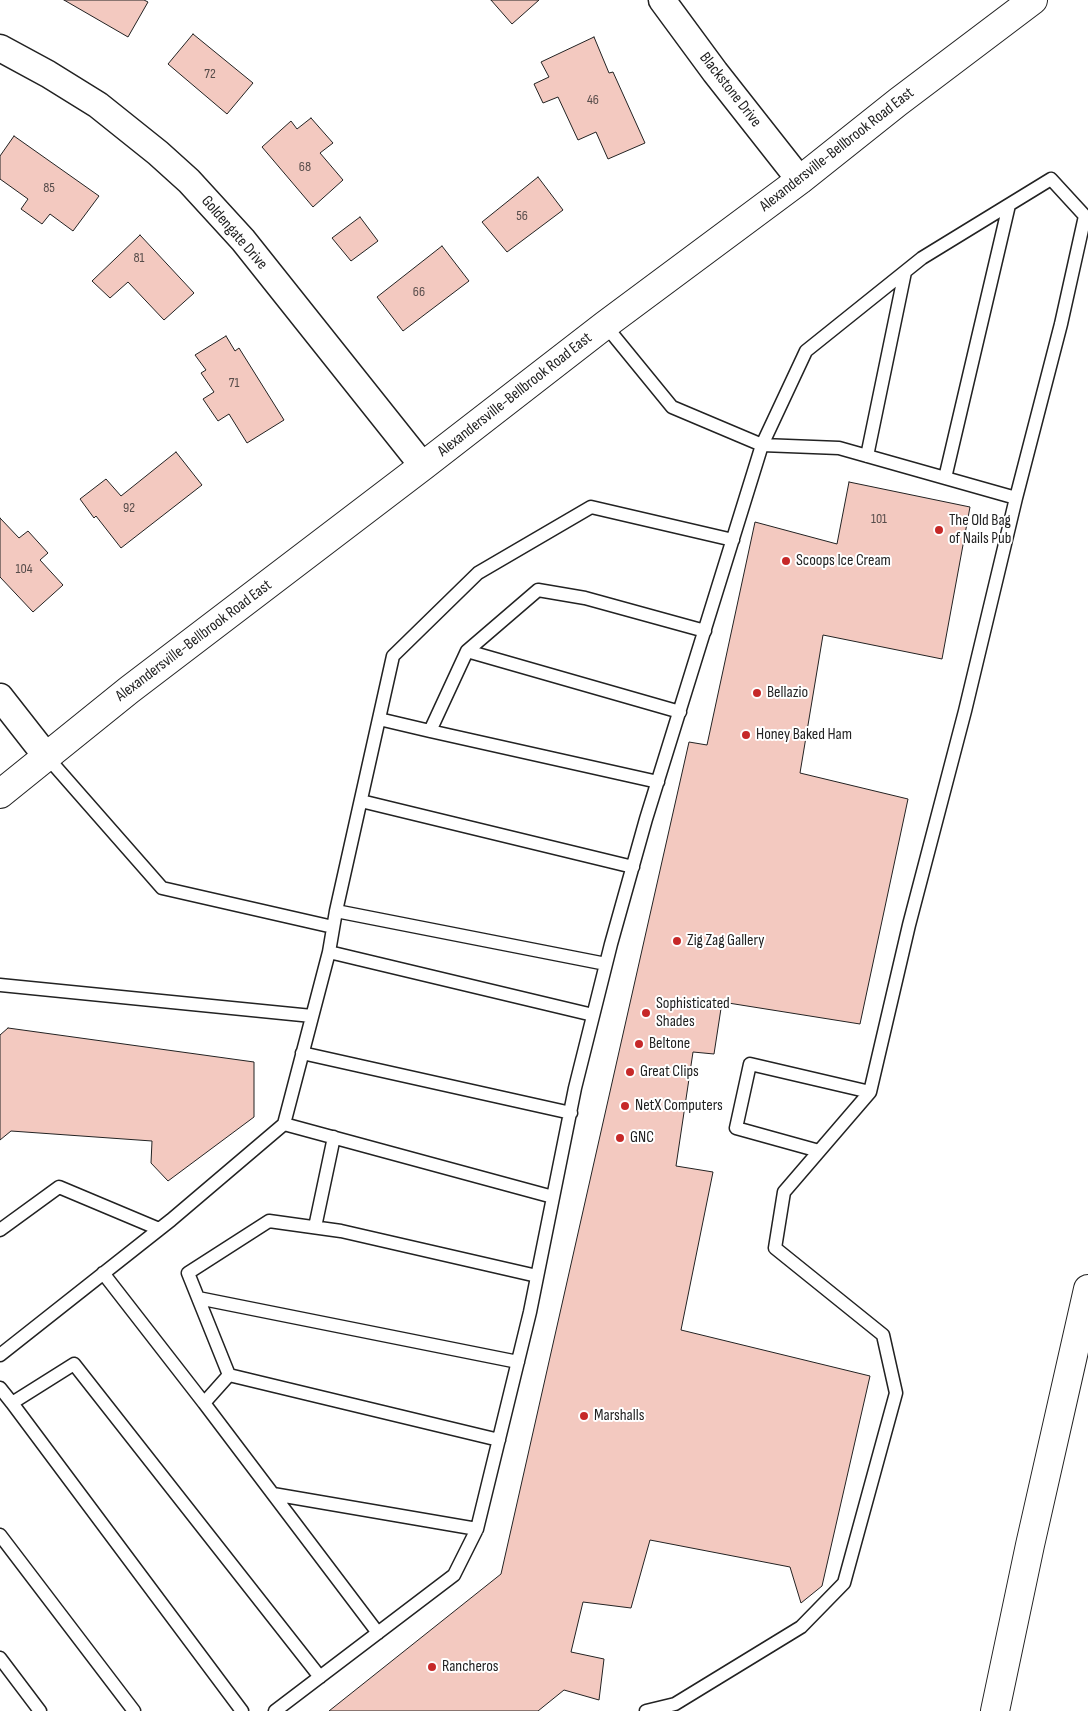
<!DOCTYPE html>
<html>
<head>
<meta charset="utf-8">
<style>
  body { margin:0 }
  canvas { display:block; background:#fff }
</style>
</head>
<body>
<canvas width="1088" height="1711"></canvas>
<script>
const g = document.querySelector('canvas').getContext('2d');
g.lineJoin = 'round';
function fill(path, color) {
  g.fillStyle = color;
  g.fill(path, 'evenodd');
}
function poly(rows) {
  const path = new Path2D();
  for (const r of rows) {
    path.moveTo(r[0], r[1]);
    for (let i = 2; i < r.length; i += 2) path.lineTo(r[i], r[i + 1]);
  }
  return path;
}
function strokePath(path, color, width, dash) {
  g.strokeStyle = color;
  g.lineWidth = width;
  g.lineCap = dash ? 'butt' : 'round';
  g.setLineDash(dash || []);
  g.stroke(path);
}
function drawText(font, color, halo, rows, align = 'center') {
  g.font = font + ' "Sofia Sans Condensed",sans-serif';
  g.lineWidth = 4;
  g.setLineDash([]);
  g.textBaseline = 'middle';
  g.strokeStyle = halo;
  g.fillStyle = color;
  for (const [text, x, y, turn = 0] of rows) {
    g.save();
    g.translate(x, y);
    g.rotate((+turn || 0) * Math.PI / 180);
    g.textAlign = isNaN(turn) ? turn : align;
    if (halo) g.strokeText(text, 0, 0);
    g.fillText(text, 0, 0);
    g.restore();
  }
}
const building = poly([
  [64,0,144,0,148,2,128,37,64,0],
  [491,0,539,0,512,24,491,0],
  [193,34,253,83,227,114,168,64,193,34],
  [594,37,609,73,613,72,645,143,608,159,596,132,578,140,558,97,543,103,534,84,549,77,541,62,594,37],
  [311,118,333,143,320,153,343,180,313,207,262,147,291,121,297,129,311,118],
  [14,136,99,196,73,231,50,214,42,224,21,209,28,199,0,179,0,156,14,136],
  [538,177,563,210,507,252,482,222,538,177],
  [360,217,378,241,351,261,332,238,360,217],
  [140,235,194,293,164,320,128,282,110,298,92,281,140,235],
  [442,246,469,281,403,331,377,297,442,246],
  [226,336,235,351,239,348,284,420,247,443,229,414,218,421,203,399,214,392,201,373,206,370,195,355,226,336],
  [176,452,202,485,121,548,96,516,94,518,80,499,106,479,121,496,176,452],
  [849,482,970,507,942,659,823,635,800,773,908,799,860,1024,722,1002,714,1054,693,1052,676,1166,713,1172,681,1330,870,1376,822,1586,801,1603,790,1567,650,1540,631,1608,583,1602,571,1652,604,1659,599,1700,564,1690,538,1711,329,1711,501,1574,689,742,707,745,755,522,837,544,849,482],
  [0,518,19,538,28,531,48,553,40,560,63,585,33,612,0,577,0,518],
  [8,1028,254,1062,254,1117,168,1181,151,1163,152,1141,11,1131,0,1140,0,1035,8,1028]
]);
const lane = poly([
  [605,325,672,407,762,445,839,448,1016,498,965,711,909,925,870,1092,784,1192,775,1248,883,1335,896,1393,844,1583,801,1627,675,1704,646,1711],
  [867,456,905,272],
  [945,478,1009,205],
  [467,651,680,712],
  [379,719,430,731,467,651,538,590,585,598,705,631],
  [430,731,658,782],
  [47,757,162,888,333,927],
  [361,801,633,867],
  [336,911,606,964],
  [329,952,593,1015],
  [0,985,312,1016],
  [302,1053,571,1113],
  [284,1124,553,1197],
  [819,1151,736,1128,750,1064,870,1092],
  [315,1227,334,1137],
  [0,1230,59,1187,159,1229],
  [103,1273,204,1403],
  [198,1298,518,1362],
  [0,1355,171,1220,284,1124,329,952,336,911,393,656,478,573,591,507,733,540],
  [229,1375,499,1440],
  [0,1388,12,1403,74,1364,320,1677],
  [12,1403,242,1711],
  [273,1494,477,1529],
  [0,1535,134,1711],
  [378,1633,204,1403,229,1375,188,1273,269,1221,341,1231,537,1276],
  [0,1658,40,1711],
  [275,1711,454,1575,477,1529,530,1312,575,1088,611,944,646,819,762,445,806,351,922,258,1051,179,1085,216,1061,324,1016,498]
]);
const street = poly([
  [662,0,715,72,800,180],
  [0,48,48,74,98,105,158,153,189,181,243,240,423,466],
  [0,697,47,757]
]);
const primary = poly([
  [0,794,129,690,423,466,605,325,800,180,898,102,1033,0]
]);
const highway = poly([
  [995,1711,1030,1545,1088,1289]
]);
const markers = [
  [939,530,5,"#c62828"],
  [786,561,5,"#c62828"],
  [757,693,5,"#c62828"],
  [746,735,5,"#c62828"],
  [677,941,5,"#c62828"],
  [646,1013,5,"#c62828"],
  [639,1044,5,"#c62828"],
  [630,1072,5,"#c62828"],
  [625,1106,5,"#c62828"],
  [620,1138,5,"#c62828"],
  [584,1416,5,"#c62828"],
  [432,1667,5,"#c62828"]
];
const numberNames = [
  ["72",210,74],
  ["46",593,100],
  ["68",305,167],
  ["85",49,188],
  ["56",522,216],
  ["81",139,258],
  ["66",419,292],
  ["71",234,383],
  ["92",129,508],
  ["101",879,519],
  ["104",24,569]
];
const streetNames = [
  ["Blackstone Drive",730,90,52],
  ["Alexandersville-Bellbrook Road East",837,150,-38],
  ["Goldengate Drive",234,233,49],
  ["Alexandersville-Bellbrook Road East",515,395,-38],
  ["Alexandersville-Bellbrook Road East",194,641,-37]
];
const poiNames = [
  ["The Old Bag",949,521],
  ["of Nails Pub",949,539],
  ["Scoops Ice Cream",796,561],
  ["Bellazio",767,693],
  ["Honey Baked Ham",756,735],
  ["Zig Zag Gallery",687,941],
  ["Sophisticated",656,1004],
  ["Shades",656,1022],
  ["Beltone",649,1044],
  ["Great Clips",640,1072],
  ["NetX Computers",635,1106],
  ["GNC",630,1138],
  ["Marshalls",594,1416],
  ["Rancheros",442,1667]
];
fill(building, '#f3c9c0');
strokePath(building, '#222', 1);
strokePath(lane, '#222', 15);
strokePath(street, '#222', 29);
strokePath(primary, '#222', 30);
strokePath(highway, '#222', 30);
strokePath(lane, '#fff', 12);
strokePath(street, '#fff', 26);
strokePath(primary, '#fff', 28);
strokePath(highway, '#fff', 28);
for (const [x, y, r, color] of markers) {
  const dot = new Path2D();
  dot.arc(x, y, r, 0, 2 * Math.PI);
  g.fillStyle = color;
  g.fill(dot);
  strokePath(dot, '#fff', 2);
}
drawText('14px', '#564c4a', null, numberNames);
drawText('16px', '#222', '#fff', streetNames);
drawText('16px', '#222', '#fff', poiNames, 'left');
</script>
</body>
</html>
